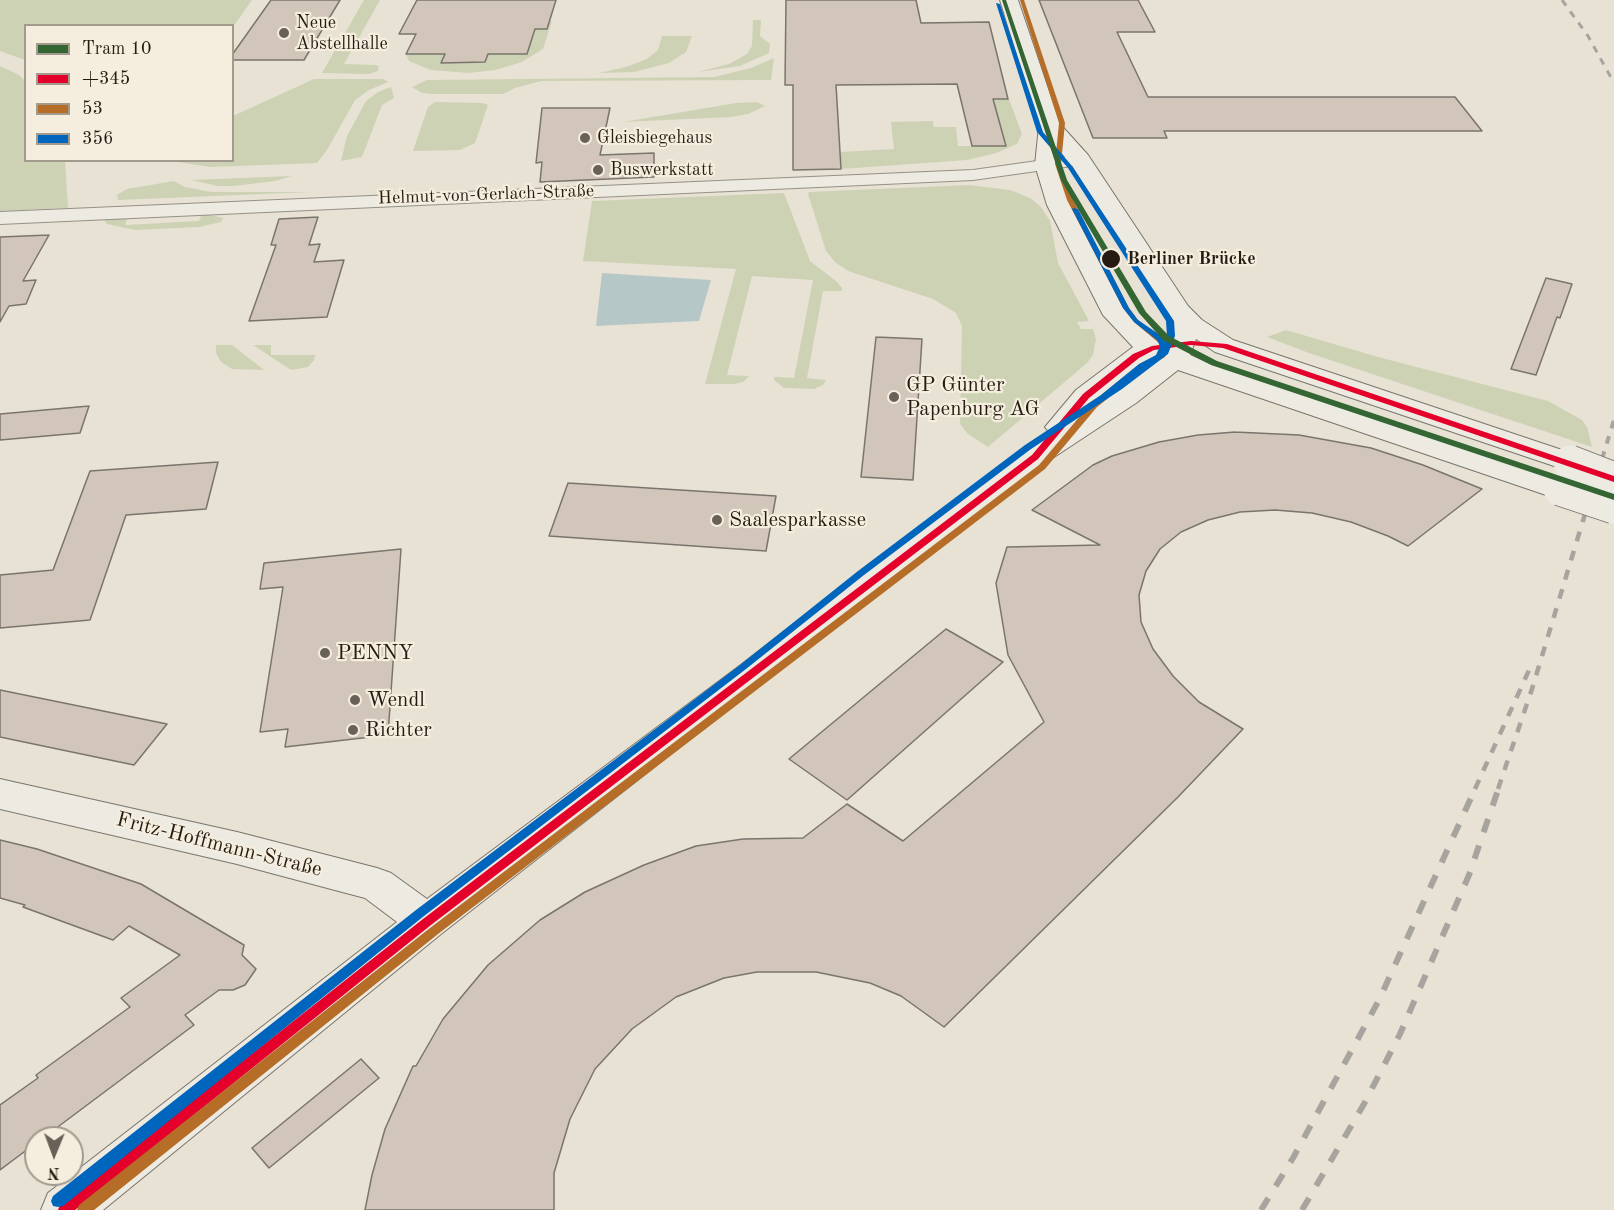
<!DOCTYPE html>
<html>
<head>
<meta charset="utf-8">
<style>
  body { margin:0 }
  #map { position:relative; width:1614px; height:1210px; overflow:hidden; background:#e8e2d4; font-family:"Old Standard TT",serif }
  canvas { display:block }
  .legend { position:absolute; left:24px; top:24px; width:210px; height:138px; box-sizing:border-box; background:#f5eede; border:2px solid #a29a8d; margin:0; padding:8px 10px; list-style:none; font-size:18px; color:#251b13 }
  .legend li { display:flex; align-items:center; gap:12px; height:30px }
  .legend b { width:30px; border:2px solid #a29a8d }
  .north { position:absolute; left:24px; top:1126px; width:60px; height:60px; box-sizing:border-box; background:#f5eede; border:2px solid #a29a8d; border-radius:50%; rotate:181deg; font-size:16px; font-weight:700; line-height:24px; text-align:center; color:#251b13 }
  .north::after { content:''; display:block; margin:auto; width:21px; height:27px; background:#696157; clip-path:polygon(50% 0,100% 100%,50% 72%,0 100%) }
</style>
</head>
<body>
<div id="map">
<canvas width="1614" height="1210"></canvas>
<ul class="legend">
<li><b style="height:8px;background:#363"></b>Tram 10</li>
<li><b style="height:8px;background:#e4002b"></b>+345</li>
<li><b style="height:8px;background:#b56d28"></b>53</li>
<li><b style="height:8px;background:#0065bd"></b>356</li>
</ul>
<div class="north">N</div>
</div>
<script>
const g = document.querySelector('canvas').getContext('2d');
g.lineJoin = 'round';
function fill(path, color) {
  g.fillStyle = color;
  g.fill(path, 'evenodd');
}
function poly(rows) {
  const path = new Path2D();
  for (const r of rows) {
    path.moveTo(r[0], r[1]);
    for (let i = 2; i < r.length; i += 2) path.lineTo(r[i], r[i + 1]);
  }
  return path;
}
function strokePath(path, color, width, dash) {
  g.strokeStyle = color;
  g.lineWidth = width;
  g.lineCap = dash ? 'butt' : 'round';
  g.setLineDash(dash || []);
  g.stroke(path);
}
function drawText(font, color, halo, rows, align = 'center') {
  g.font = font + ' "Old Standard TT",serif';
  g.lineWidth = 4.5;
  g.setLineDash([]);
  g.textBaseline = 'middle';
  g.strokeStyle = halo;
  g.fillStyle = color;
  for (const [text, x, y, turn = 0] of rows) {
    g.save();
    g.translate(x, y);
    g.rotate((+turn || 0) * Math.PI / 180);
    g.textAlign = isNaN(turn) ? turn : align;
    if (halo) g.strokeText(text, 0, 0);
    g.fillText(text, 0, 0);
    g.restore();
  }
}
const green = poly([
  [0,0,252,0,233,27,26,26,25,60,0,51],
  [364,0,380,0,344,64,375,65,379,66,378,71,369,74,322,73],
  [753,20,761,20,760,36,770,44,769,53,740,66,698,72,729,64,747,54,752,46],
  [538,21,552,21,543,49,522,62,495,70,468,73,431,70,409,61,406,54,445,54,441,63,484,62,488,54,526,54],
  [662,36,692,36,686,52,669,63,634,72,599,73,626,67,647,59,658,50],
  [774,58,771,80,541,81,515,88,503,94,432,94,422,93,412,87,427,80,714,77,751,68],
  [0,66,19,75,25,81,26,160,65,161,68,208,0,211],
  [314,79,384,79,388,82,369,90,355,100,327,150,317,163,210,167,178,162,232,160,233,116],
  [391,87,394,98,382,105,362,157,341,161,347,136,366,101,378,92],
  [993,99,1009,99,1022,134,1017,144,996,153,967,160,841,169,841,152,894,149,891,122,933,121,934,127,956,127,958,146,1006,146],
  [435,102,482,103,488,105,475,143,460,150,413,151,428,107],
  [757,102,765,106,748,114,731,117,623,122,736,103],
  [292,176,275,181,234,186,218,186,191,180],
  [174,181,185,187,211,192,311,192,118,200,117,195,127,189],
  [969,185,1010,190,1030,198,1041,207,1050,221,1058,263,1089,321,1077,322,1081,329,1093,329,1096,339,1093,355,1087,363,988,447,968,434,960,424,962,326,956,313,933,299,848,271,835,262,826,251,808,194,809,192],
  [784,193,810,261,836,281,842,288,842,291,823,291,807,378,826,380,823,385,814,389,784,388,774,380,774,377,794,378,813,280,752,276,727,375,749,376,743,382,734,384,705,384,736,269,583,261,592,201],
  [202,213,223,218,221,222,199,227,135,230,107,224,103,218,128,217,125,225,199,221],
  [1286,330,1378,357,1548,401,1582,420,1587,427,1592,447,1309,353,1267,337],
  [216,345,232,345,264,370,232,369,221,362,216,353],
  [253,345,271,345,271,355,315,355,314,360,308,367,291,370]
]);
const water = poly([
  [602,273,711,280,699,321,596,326]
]);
const building = poly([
  [271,0,340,0,304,60,232,60,232,55,271,0],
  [417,0,556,0,547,29,535,29,527,54,488,54,485,62,441,63,445,54,406,54,416,34,399,34,417,0],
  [786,0,916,0,921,23,989,22,1008,99,993,99,1006,146,972,146,957,84,836,85,841,169,793,170,793,85,785,85,786,0],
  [1039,0,1138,0,1155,32,1117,32,1148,97,1455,97,1482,131,1164,131,1167,138,1093,138,1039,0],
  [542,108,610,108,600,155,654,153,654,177,540,182,542,162,536,163,542,108],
  [318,217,309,245,320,244,314,262,344,260,327,317,249,321,276,245,271,245,279,219,318,217],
  [49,235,23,281,36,280,26,304,9,306,0,322,0,237,49,235],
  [1546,278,1572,284,1560,318,1557,317,1536,375,1511,369,1546,278],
  [876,337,922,339,913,480,861,477,876,337],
  [89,406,80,433,0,440,0,414,89,406],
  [1235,432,1299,435,1371,448,1423,465,1482,489,1408,546,1388,536,1351,522,1312,513,1275,510,1240,512,1208,520,1181,532,1160,549,1146,571,1139,595,1141,622,1153,649,1173,676,1199,702,1243,729,1178,797,944,1027,901,996,870,983,816,972,757,972,724,978,676,997,632,1029,595,1069,570,1119,554,1173,554,1210,365,1210,372,1175,385,1129,413,1066,416,1066,443,1019,488,965,540,920,585,892,644,865,696,846,743,839,803,838,847,804,903,841,1044,722,1008,655,996,583,1007,547,1100,545,1032,510,1093,465,1112,456,1159,442,1198,435,1235,432],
  [218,462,206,509,126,515,90,620,0,628,0,575,53,570,90,471,218,462],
  [568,483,776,496,766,551,549,536,568,483],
  [401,549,388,735,285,747,288,729,260,732,283,587,260,589,264,563,401,549],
  [946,629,1003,662,847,800,789,759,946,629],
  [0,690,167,724,134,765,0,737,0,690],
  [0,840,37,849,141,884,244,945,242,955,256,969,245,985,233,990,219,990,185,1015,194,1025,43,1138,36,1138,36,1143,0,1170,0,1105,38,1078,36,1075,130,1007,121,998,180,955,129,926,113,940,23,907,25,905,0,898,0,840],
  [361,1059,379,1078,269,1168,252,1148,361,1059]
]);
const street = poly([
  [1080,155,1086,156,1089,160,1086,164,973,180,0,224,0,212,973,170,1080,155]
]);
const secondary = poly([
  [1000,0,1018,0,1060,124,1088,155,1188,306,1202,320,1233,340,1580,456,1585,462,1580,468,1570,471,1560,468,1215,352,1196,339,1190,355,1210,364,1387,420,1571,482,1575,489,1571,496,1560,498,1549,496,1178,370,1136,403,1045,463,879,591,441,934,103,1210,41,1210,48,1193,397,922,365,898,237,864,0,809,0,779,237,832,377,868,391,873,427,899,738,667,857,575,1051,434,1045,427,1076,390,1133,347,1103,315,1047,205,1035,165,1039,126,1000,0],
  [1058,149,1071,164,1169,317,1170,337,1158,339,1148,333,1127,312,1071,205,1057,165,1058,149],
  [1152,358,1156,360,1091,407,1145,362,1152,358]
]);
const railFar3 = poly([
  [1562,0,1588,36,1614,83]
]);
const railFar2 = poly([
  [1602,459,1614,420]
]);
const railFar1 = poly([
  [1475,789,1530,668],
  [1498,789,1532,689,1602,458]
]);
const rail = poly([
  [1261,1210,1293,1158,1379,1000,1476,787],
  [1302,1210,1364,1104,1400,1034,1469,875,1499,787]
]);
const secondaryBridge = poly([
  [1570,462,1614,479],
  [1560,489,1614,507]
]);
const bus1 = poly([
  [1191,341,1227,344,1614,476,1614,482,1223,348,1191,345,1154,350,1139,358,1089,398,1038,459,431,925,75,1210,58,1210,60,1205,423,919,1032,455,1083,394,1133,354,1152,346,1191,341]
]);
const bus2 = poly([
  [1020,0,1024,0,1065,123,1061,164,1073,200,1129,308,1138,320,1166,342,1168,348,1165,357,1146,368,1097,407,1045,469,438,934,94,1210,77,1210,79,1205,430,928,1039,465,1091,403,1140,364,1159,354,1160,348,1159,343,1134,322,1123,308,1067,200,1055,164,1059,123,1020,0]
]);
const bus3 = poly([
  [996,3,1000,4,1043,132,1072,166,1174,321,1175,336,1168,354,1122,389,1031,449,864,575,746,669,424,916,63,1206,58,1207,53,1206,51,1201,53,1196,416,910,740,665,858,571,1025,445,1101,395,1139,364,1156,355,1160,346,1157,340,1134,322,1123,308,1072,209,1073,208,1078,209,1129,308,1138,320,1163,337,1165,342,1167,336,1166,321,1068,168,1037,132,996,3]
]);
const tram1 = poly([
  [1002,0,1006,0,1067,180,1146,312,1169,336,1217,361,1614,494,1614,500,1211,365,1163,340,1139,313,1061,180,1002,0]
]);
const markers = [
  [284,33,6,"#696157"],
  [585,138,6,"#696157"],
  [598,170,6,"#696157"],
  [1111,259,10,"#251b13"],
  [894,397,6,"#696157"],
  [717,520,6,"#696157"],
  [325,653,6,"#696157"],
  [355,700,6,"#696157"],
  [353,730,6,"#696157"]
];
const farPoinames = [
  ["Neue",296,23],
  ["Abstellhalle",296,44],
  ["Gleisbiegehaus",597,138],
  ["Buswerkstatt",610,170]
];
const farStreetnames = [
  ["Helmut-von-Gerlach-Straße",486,195,-2]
];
const farStopnames = [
  ["Berliner Brücke",1127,259]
];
const poiNames = [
  ["GP Günter",906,385],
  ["Papenburg AG",906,409],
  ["Saalesparkasse",729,520],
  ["PENNY",337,653],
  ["Wendl",367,700],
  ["Richter",365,730]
];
const streetNames = [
  ["Fritz-Hoffmann-Straße",219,845,14]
];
fill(green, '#cdd2b4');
fill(water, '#b6c7c8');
fill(building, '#d2c5b9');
strokePath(building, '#79756d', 1.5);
strokePath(street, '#959087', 2);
strokePath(secondary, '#79756d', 2);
fill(street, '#edeae2');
fill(secondary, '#edeae2');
strokePath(railFar3, '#a7a39e', 3, [7, 7]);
strokePath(railFar2, '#a7a39e', 4, [8, 8]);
strokePath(railFar1, '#a7a39e', 4.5, [10, 10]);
strokePath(rail, '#a7a39e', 6, [14, 14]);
strokePath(secondaryBridge, '#79756d', 35, []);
strokePath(secondaryBridge, '#edeae2', 33);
fill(bus1, '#e4002b');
fill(bus2, '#b56d28');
fill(bus3, '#0065bd');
fill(tram1, '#363');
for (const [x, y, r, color] of markers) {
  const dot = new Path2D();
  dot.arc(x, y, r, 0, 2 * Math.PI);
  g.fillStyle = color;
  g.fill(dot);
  strokePath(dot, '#f5eede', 2);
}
drawText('18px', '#251b13', '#f5eede', farPoinames, 'left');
drawText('18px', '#251b13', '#f5eede', farStreetnames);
drawText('bold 18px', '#251b13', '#f5eede', farStopnames, 'left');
drawText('21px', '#251b13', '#f5eede', poiNames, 'left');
drawText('21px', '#251b13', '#f5eede', streetNames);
</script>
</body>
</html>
